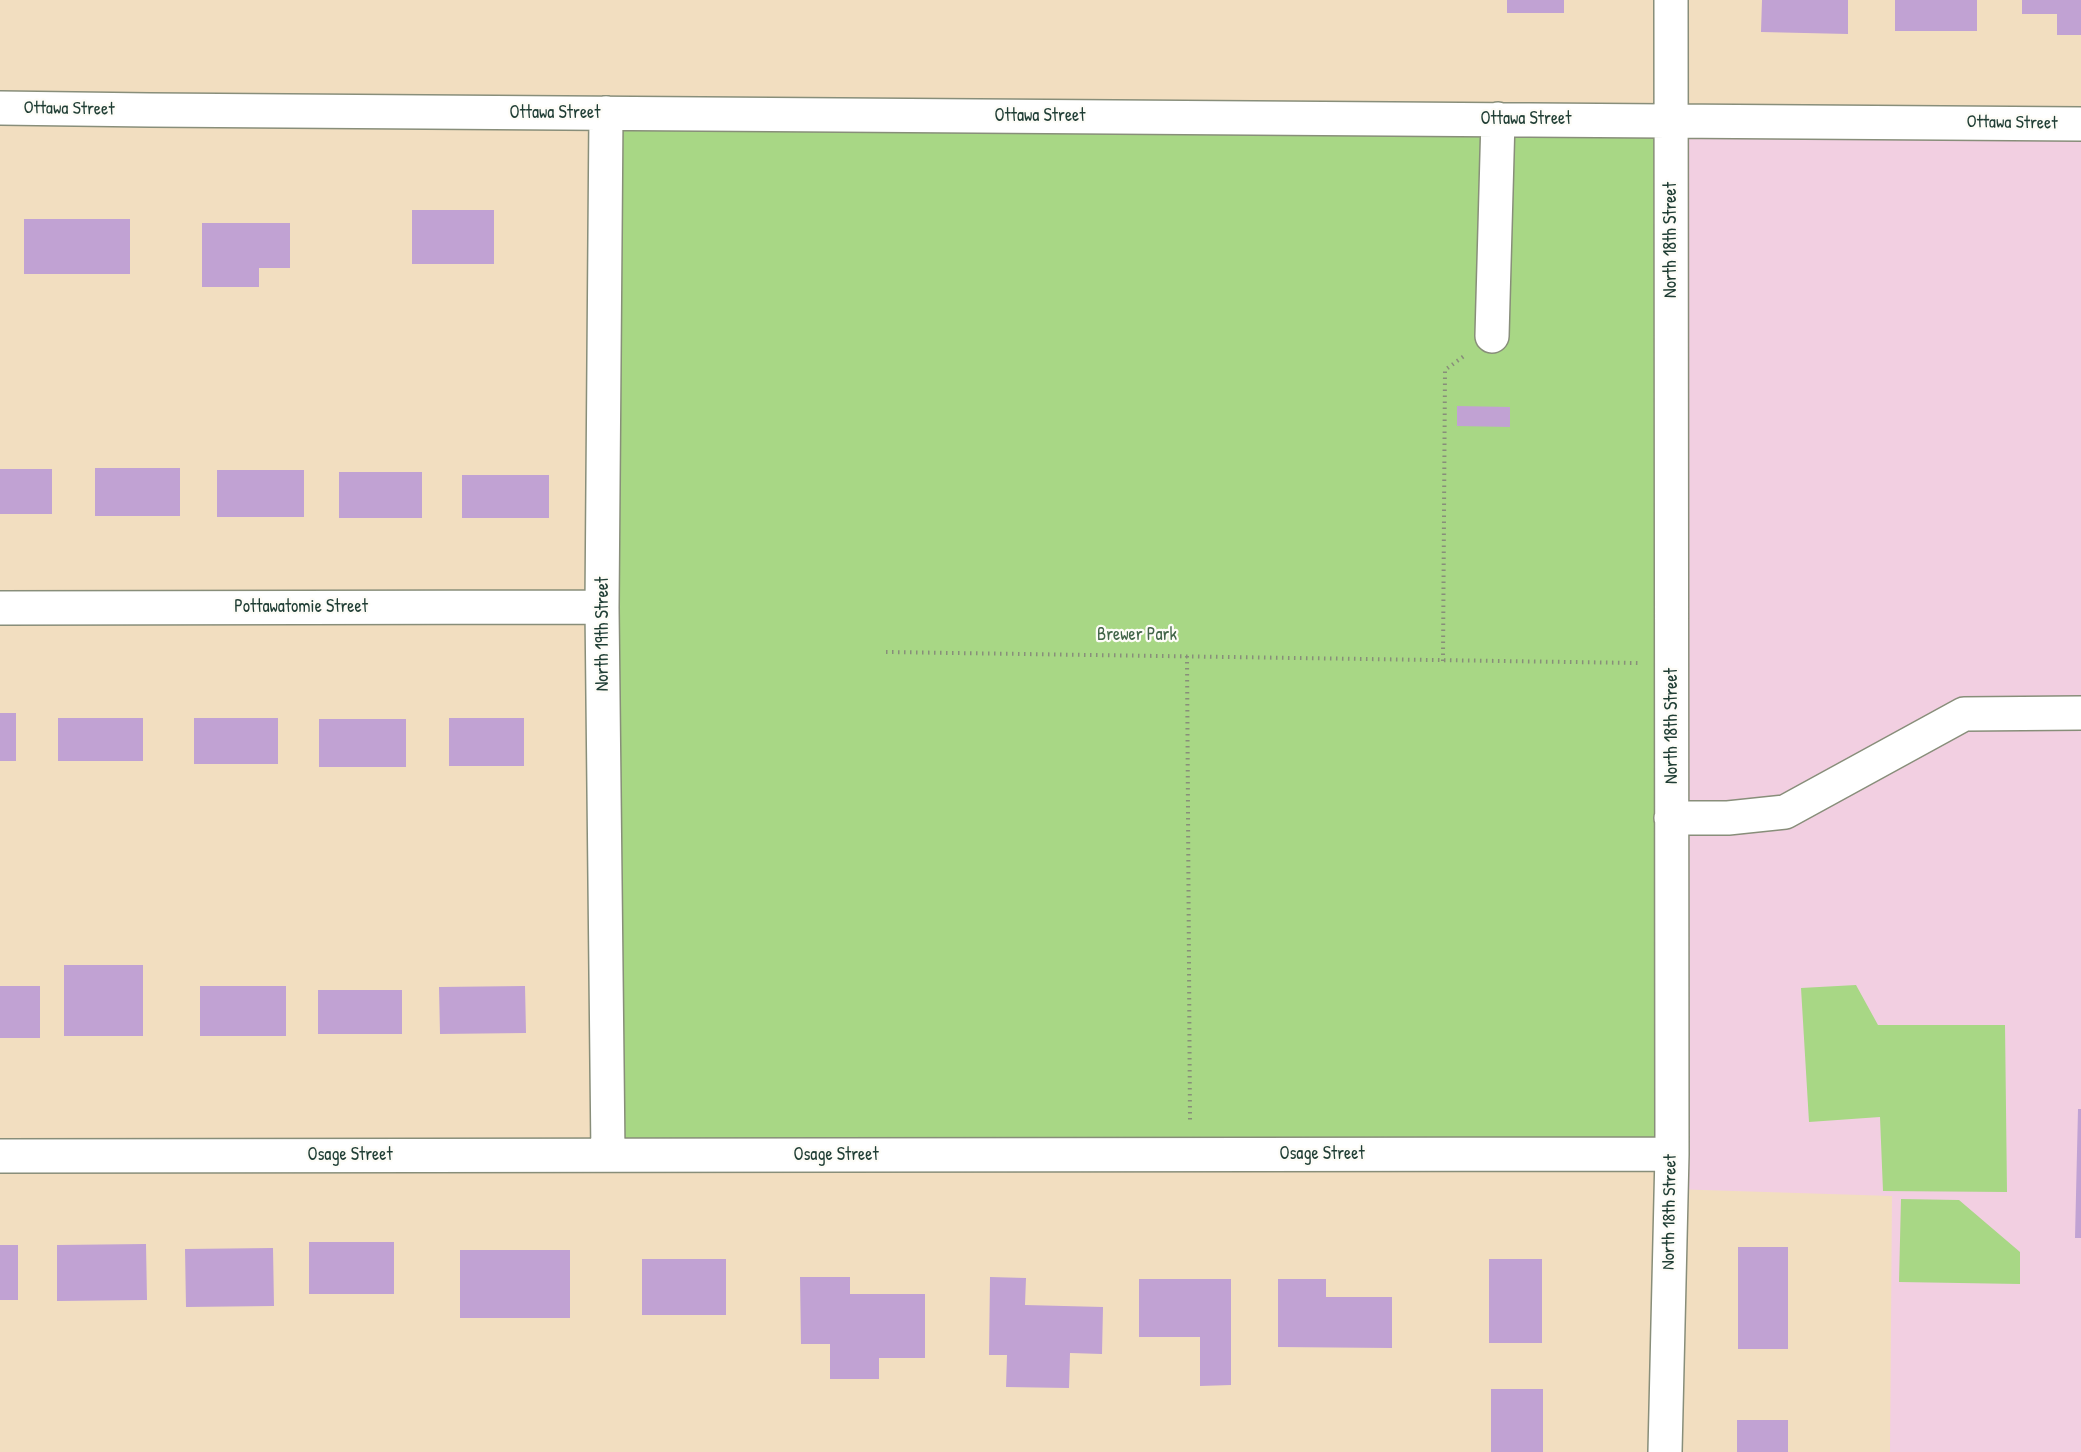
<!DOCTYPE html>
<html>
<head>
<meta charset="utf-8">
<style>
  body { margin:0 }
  canvas { display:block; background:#f2dec0 }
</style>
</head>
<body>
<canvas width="2081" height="1452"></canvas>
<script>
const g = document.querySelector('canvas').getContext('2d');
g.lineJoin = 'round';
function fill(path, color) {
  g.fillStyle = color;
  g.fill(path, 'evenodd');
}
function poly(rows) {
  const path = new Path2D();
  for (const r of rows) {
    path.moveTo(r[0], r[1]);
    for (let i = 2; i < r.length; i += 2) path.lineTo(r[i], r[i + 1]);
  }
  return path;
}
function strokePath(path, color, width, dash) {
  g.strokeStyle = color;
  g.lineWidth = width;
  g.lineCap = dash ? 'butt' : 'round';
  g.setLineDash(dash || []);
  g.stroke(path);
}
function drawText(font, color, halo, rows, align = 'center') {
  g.font = font + ' "Patrick Hand",sans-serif';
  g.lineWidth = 4.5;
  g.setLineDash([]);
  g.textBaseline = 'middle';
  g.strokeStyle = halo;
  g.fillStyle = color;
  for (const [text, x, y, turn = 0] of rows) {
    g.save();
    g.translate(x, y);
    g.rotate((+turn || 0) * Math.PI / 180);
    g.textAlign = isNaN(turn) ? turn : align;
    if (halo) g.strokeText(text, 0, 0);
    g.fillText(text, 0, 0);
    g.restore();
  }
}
const built = poly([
  [1670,120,2081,124,2081,1452,1890,1452,1892,1196,1671,1189]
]);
const green = poly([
  [606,113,1670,120,1672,1154,608,1155],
  [1856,985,1878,1025,2005,1025,2007,1192,1883,1191,1880,1117,1809,1122,1801,988],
  [1901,1199,1959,1200,2020,1252,2020,1284,1899,1282]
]);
const building = poly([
  [1507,0,1564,0,1564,13,1507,13],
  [1762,0,1848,0,1848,34,1761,32],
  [1895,0,1977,0,1977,31,1895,31],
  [2022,0,2081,0,2081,35,2057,35,2057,14,2022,14],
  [412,210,494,210,494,264,412,264],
  [24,219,130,219,130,274,24,274],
  [202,223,290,223,290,268,259,268,259,287,202,287],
  [1457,406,1510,407,1510,427,1457,426],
  [95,468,180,468,180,516,95,516],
  [0,469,52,469,52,514,0,514],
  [217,470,304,470,304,517,217,517],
  [339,472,422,472,422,518,339,518],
  [462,475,549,475,549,518,462,518],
  [0,713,16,713,16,761,0,761],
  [58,718,143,718,143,761,58,761],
  [194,718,278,718,278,764,194,764],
  [449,718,524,718,524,766,449,766],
  [319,719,406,719,406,767,319,767],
  [64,965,143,965,143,1036,64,1036],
  [0,986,40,986,40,1038,0,1038],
  [200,986,286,986,286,1036,200,1036],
  [525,986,526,1033,440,1034,439,987],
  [318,990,402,990,402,1034,318,1034],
  [2078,1109,2081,1109,2081,1238,2075,1238],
  [309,1242,394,1242,394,1294,309,1294],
  [146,1244,147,1300,57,1301,57,1245],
  [0,1245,18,1245,18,1300,0,1300],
  [1738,1247,1788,1247,1788,1349,1738,1349],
  [273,1248,274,1306,186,1307,185,1249],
  [460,1250,570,1250,570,1318,460,1318],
  [642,1259,726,1259,726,1315,642,1315],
  [1489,1259,1542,1259,1542,1343,1489,1343],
  [800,1277,850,1277,850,1294,925,1294,925,1358,879,1358,879,1379,830,1379,830,1344,801,1344],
  [990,1277,1026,1278,1025,1305,1103,1307,1102,1354,1070,1353,1069,1388,1006,1387,1007,1355,989,1355],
  [1139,1279,1231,1279,1231,1385,1200,1386,1200,1337,1139,1337],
  [1278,1279,1326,1279,1326,1297,1392,1297,1392,1348,1278,1347],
  [1491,1389,1543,1389,1543,1452,1491,1452],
  [1737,1420,1788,1420,1788,1452,1737,1452]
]);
const path = poly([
  [886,652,1638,663],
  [1187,656,1190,1121],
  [1443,661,1445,370,1464,356]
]);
const minor = poly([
  [0,108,150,110,2081,124],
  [606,113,602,607,608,1155],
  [1492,336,1498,119],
  [0,608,602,607],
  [1671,818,1728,818,1785,812,1964,714,2081,713],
  [0,1156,1672,1154],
  [1665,1452,1672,1154,1671,0]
]);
const streetNames = [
  ["Ottawa Street",69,109,1],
  ["Ottawa Street",555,113],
  ["Ottawa Street",1040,116],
  ["Ottawa Street",1526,119],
  ["Ottawa Street",2012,123,1],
  ["North 18th Street",1671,240,-90],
  ["Pottawatomie Street",301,607],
  ["North 19th Street",603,634,-90],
  ["North 18th Street",1672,726,-90],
  ["Osage Street",1322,1154],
  ["Osage Street",350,1155],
  ["Osage Street",836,1155],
  ["North 18th Street",1670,1212,-89]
];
const parkNames = [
  ["Brewer Park",1137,635]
];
fill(built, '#f2cfe1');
fill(green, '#a8d785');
fill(building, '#c1a2d3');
strokePath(minor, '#888e7a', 36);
strokePath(path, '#888e7a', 4, [1.5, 4.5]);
strokePath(minor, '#fff', 33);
drawText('18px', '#1f3d34', '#fdfcf7', streetNames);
drawText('18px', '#416448', '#fdfcf7', parkNames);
</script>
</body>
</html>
